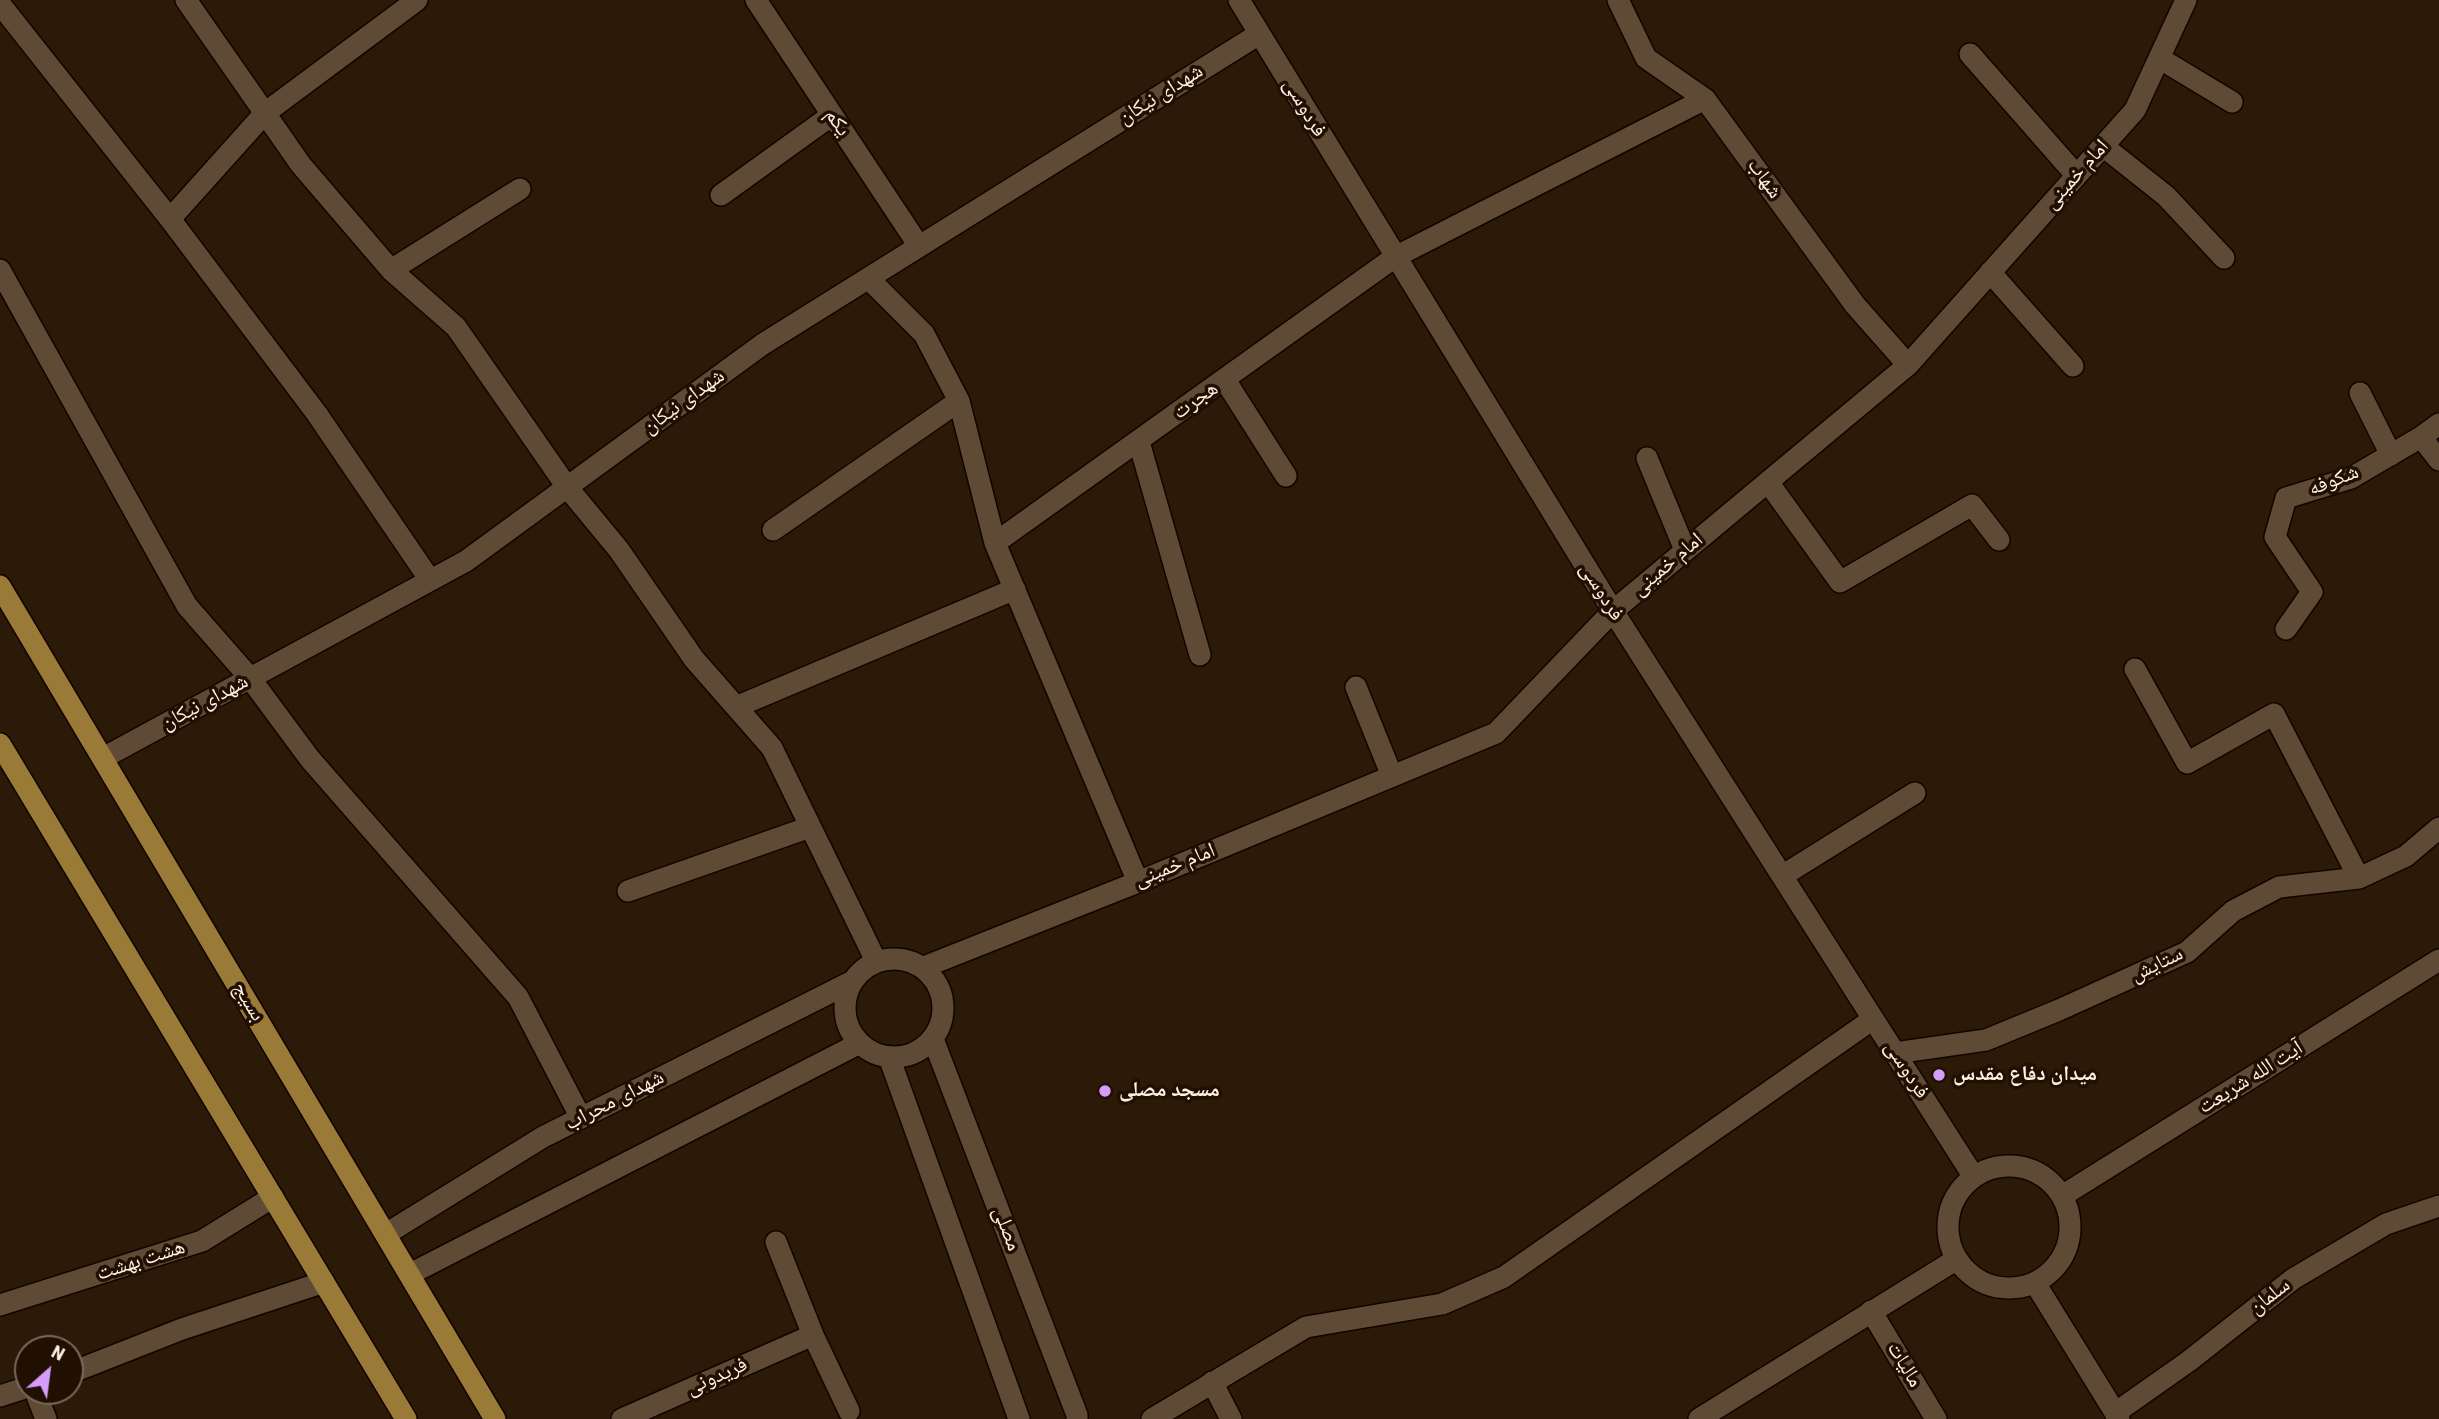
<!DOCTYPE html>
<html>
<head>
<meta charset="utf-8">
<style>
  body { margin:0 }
  #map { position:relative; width:2439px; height:1419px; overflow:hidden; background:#2b1a07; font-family:"Roboto Condensed",sans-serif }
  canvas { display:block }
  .north { position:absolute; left:14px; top:1335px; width:70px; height:70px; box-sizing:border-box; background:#211001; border:2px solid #796a5c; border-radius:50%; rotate:28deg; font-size:19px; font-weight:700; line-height:28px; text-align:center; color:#fef1e5 }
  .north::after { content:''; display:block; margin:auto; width:24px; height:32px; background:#d59cfb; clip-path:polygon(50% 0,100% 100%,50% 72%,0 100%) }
</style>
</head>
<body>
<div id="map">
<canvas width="2439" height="1419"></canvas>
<div class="north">N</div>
</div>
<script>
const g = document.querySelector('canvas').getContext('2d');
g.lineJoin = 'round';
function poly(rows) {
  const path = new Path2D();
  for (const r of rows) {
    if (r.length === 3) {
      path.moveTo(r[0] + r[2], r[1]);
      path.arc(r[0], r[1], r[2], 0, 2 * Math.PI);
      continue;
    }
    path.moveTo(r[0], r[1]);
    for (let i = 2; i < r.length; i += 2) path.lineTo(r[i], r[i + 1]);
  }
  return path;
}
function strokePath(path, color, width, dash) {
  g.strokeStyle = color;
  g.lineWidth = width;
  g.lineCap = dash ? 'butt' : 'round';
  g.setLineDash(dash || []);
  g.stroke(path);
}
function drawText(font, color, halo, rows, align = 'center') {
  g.font = font + ' "Roboto Condensed","Noto Naskh Arabic",sans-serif';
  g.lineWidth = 7;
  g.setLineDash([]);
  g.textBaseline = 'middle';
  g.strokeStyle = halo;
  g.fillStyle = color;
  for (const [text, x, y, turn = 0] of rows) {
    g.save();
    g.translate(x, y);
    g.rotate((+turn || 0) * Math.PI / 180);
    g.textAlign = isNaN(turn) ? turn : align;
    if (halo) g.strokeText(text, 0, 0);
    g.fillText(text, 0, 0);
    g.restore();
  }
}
const minor = poly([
  [186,0,301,165,391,270,456,327,567,487,619,550,694,659,772,748,876,961],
  [756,0,919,246],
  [1239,0,1613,611,1974,1177],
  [1618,0,1646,58,1705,99,1855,305,1908,365],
  [0,4,170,219,317,414,430,580],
  [1970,54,2076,175],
  [2159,58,2232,102],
  [2103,146,2166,196,2224,258],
  [721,195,832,115],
  [170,219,265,113,417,0],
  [0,270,187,606,250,678,310,759,518,997,581,1118],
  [391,270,520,189],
  [1990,272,2073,366],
  [868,278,924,334,959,401,995,543,1138,882],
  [1225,380,1286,476],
  [2360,393,2391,455],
  [2421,437,2439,460],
  [1139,442,1200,655],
  [1647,458,1685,550],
  [1768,482,1840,582,1972,505,1999,540],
  [773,530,959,401],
  [995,543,1395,257,1705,99],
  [2286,629,2312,592,2275,537,2286,498,2351,478,2421,437,2439,424],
  [2135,669,2187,763,2274,714,2359,878],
  [1356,687,1392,776],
  [736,707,1015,589],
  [103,758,466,561,763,344,1259,34],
  [1782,876,1915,793],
  [628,891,810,827],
  [894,1008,49],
  [924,967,1138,882,1496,733,1613,611,1908,365,2135,110,2186,0],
  [933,1039,1077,1415,1077,1419],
  [1895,1053,1986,1040,2059,1010,2187,952,2233,911,2279,887,2359,878,2406,856,2439,828],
  [889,1057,1019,1419],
  [2009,1227,61],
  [2062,1196,2439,960],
  [386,1234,543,1137,851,982],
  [776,1242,813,1335,849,1411],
  [410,1274,860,1043],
  [2035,1283,2119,1419],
  [0,1305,202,1241,273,1197],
  [1871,1311,1936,1419],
  [70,1373,182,1329,324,1282],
  [1212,1382,1231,1419],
  [35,1391,46,1419],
  [0,1396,28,1387],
  [2115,1413,2189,1361,2293,1279,2386,1224,2439,1206],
  [622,1419,813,1335],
  [1152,1419,1306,1327,1442,1304,1504,1277,1873,1019],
  [1699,1419,1957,1259]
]);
const major = poly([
  [0,586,495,1419],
  [0,744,406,1419]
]);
const markers = [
  [1939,1075,7,"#d59cfb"],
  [1105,1091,7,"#d59cfb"]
];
const streetNames = [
  ["شهدای نیکان",1161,95,-32],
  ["فردوسی",1304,108,59],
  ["یکم",837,123,56],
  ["امام خمینی",2077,175,-48],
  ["شهاب",1764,179,54],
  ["هجرت",1196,401,-35],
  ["شهدای نیکان",684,402,-36],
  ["شکوفه",2334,481,-21],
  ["امام خمینی",1668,565,-40],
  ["فردوسی",1601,592,58],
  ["شهدای نیکان",205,703,-28],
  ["امام خمینی",1175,866,-22],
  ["ستایش",2157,965,-26],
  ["بسیج",248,1002,59],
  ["فردوسی",1906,1070,57],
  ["آیت الله شریعت",2251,1078,-32],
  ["شهدای محراب",615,1101,-27],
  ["مصلی",1006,1229,69],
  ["هشت بهشت",141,1261,-18],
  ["سلمان",2270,1297,-38],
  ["مالیات",1904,1365,59],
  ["فریدونی",717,1377,-24]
];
const poiNames = [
  ["میدان دفاع مقدس",1953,1075],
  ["مسجد مصلی",1119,1091]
];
strokePath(minor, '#130400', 24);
strokePath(major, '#130400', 24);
strokePath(minor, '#5f4a36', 21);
strokePath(major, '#997a37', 21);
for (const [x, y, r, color] of markers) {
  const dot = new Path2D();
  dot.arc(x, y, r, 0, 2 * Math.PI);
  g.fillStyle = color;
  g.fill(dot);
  strokePath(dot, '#211001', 2.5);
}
drawText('21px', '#fef1e5', '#211001', streetNames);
drawText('bold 21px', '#fef1e5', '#211001', poiNames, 'left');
</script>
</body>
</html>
